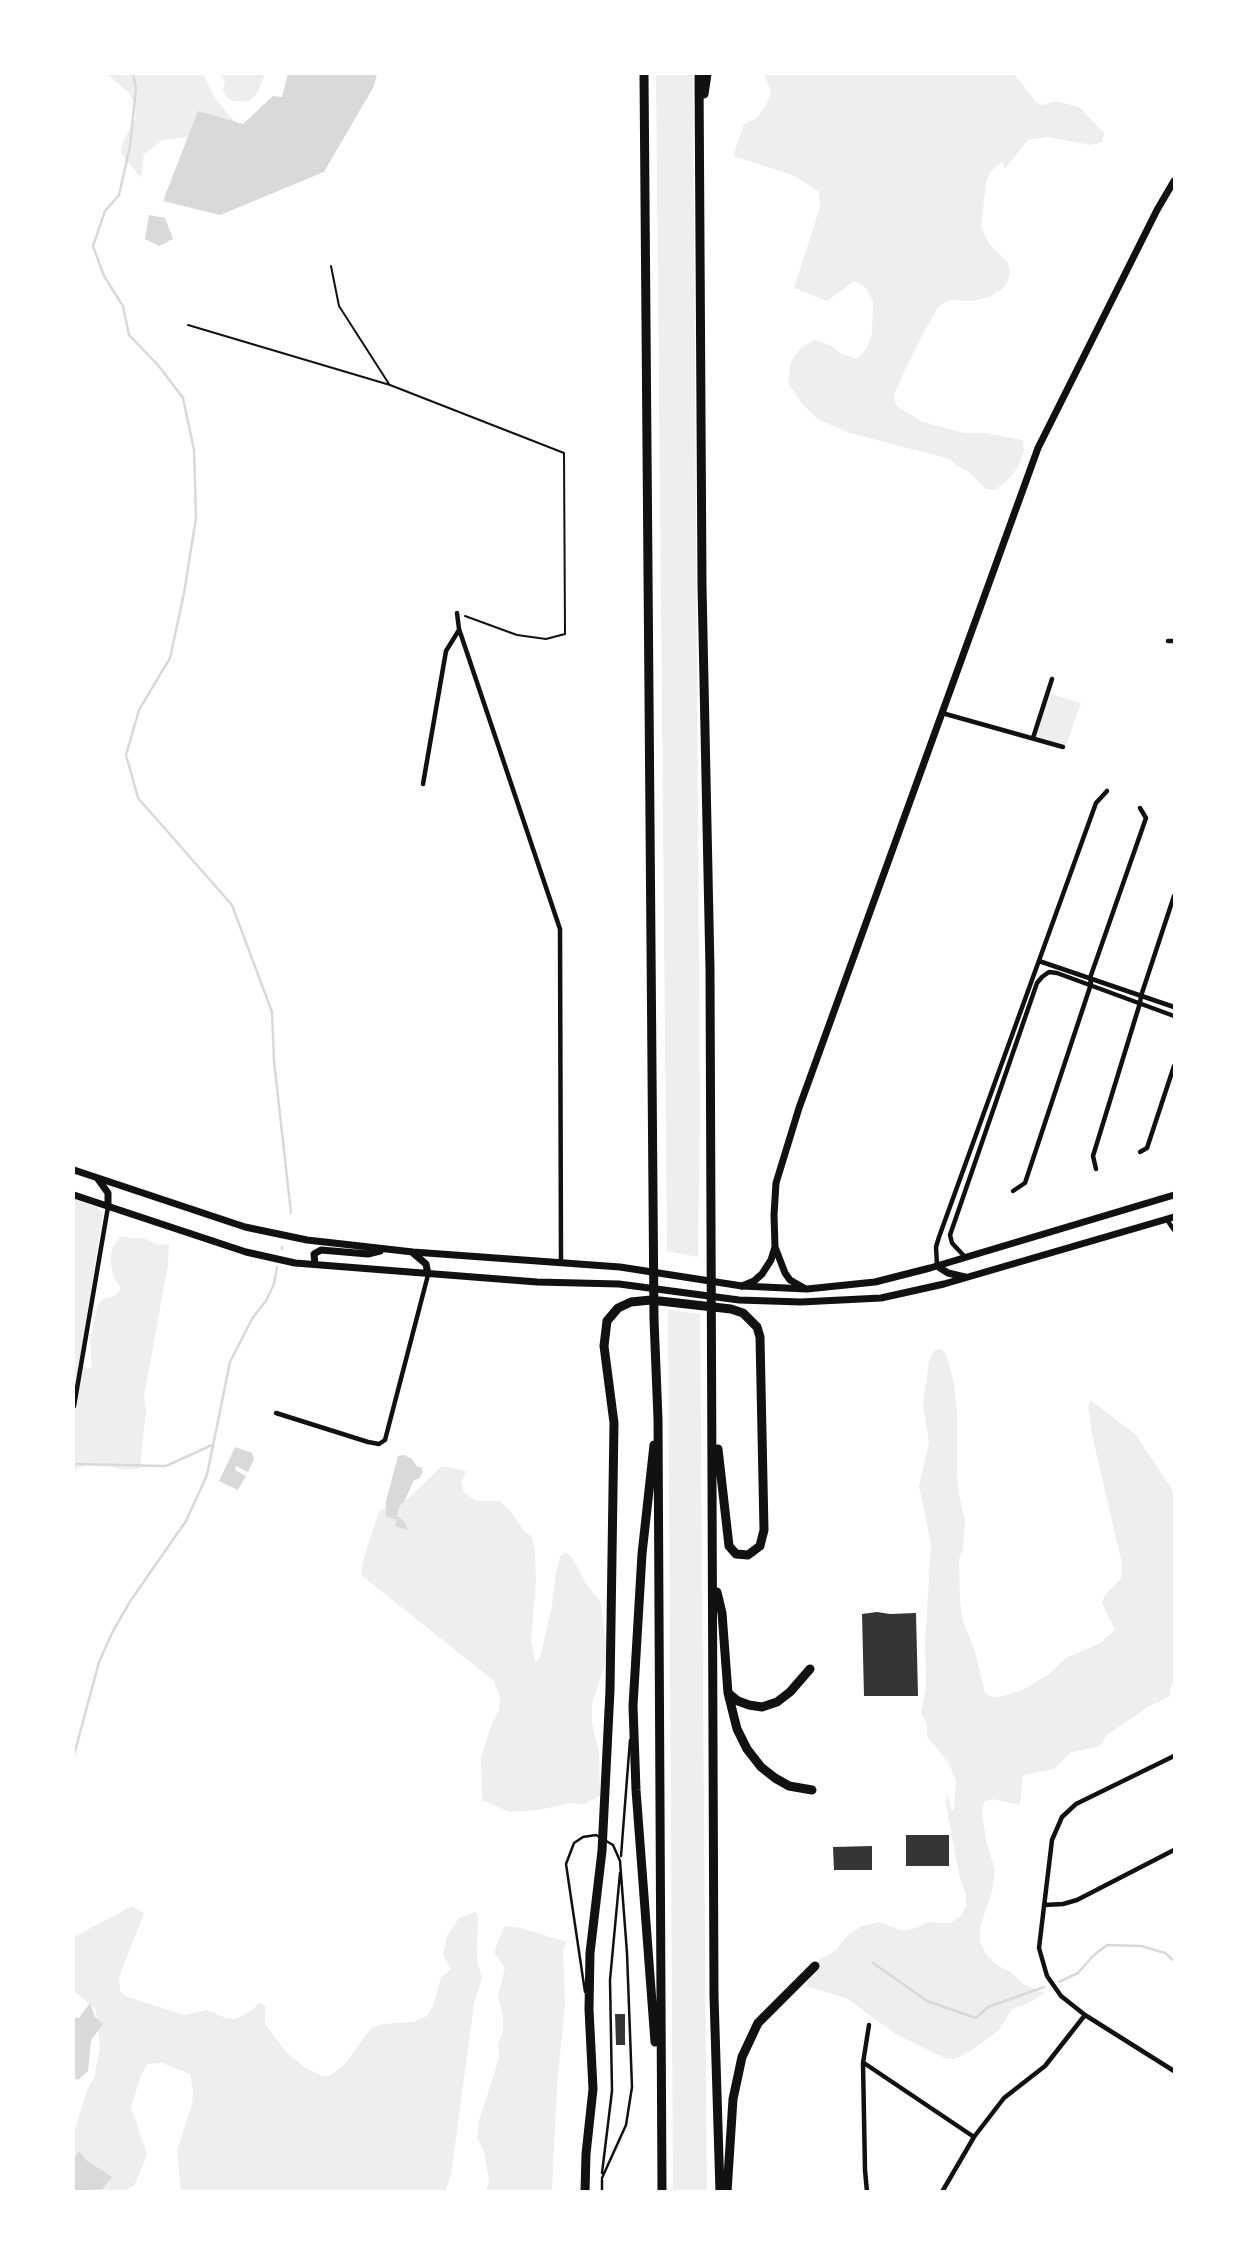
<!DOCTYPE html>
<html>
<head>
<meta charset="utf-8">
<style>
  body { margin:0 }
  #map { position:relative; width:1248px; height:2265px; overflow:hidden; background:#fff; font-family:"Varela Round",sans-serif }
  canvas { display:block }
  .frame { position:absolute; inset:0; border:75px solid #fff; pointer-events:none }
</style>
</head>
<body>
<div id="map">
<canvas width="1248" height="2265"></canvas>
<div class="frame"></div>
</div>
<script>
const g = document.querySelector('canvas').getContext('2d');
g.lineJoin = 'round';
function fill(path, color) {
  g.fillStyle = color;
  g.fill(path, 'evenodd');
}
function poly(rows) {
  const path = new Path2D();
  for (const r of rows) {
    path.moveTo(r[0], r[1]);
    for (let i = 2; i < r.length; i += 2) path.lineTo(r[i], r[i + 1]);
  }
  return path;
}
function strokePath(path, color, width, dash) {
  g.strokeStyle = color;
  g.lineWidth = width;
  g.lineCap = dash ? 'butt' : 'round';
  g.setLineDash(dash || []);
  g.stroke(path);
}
const green = poly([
  [107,74,203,74,216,99,234,121,212,134,163,140,144,154,141,178,121,153,122,143,136,117,135,103,128,92],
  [220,74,265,74,258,92,251,100,243,102,233,101,226,97,223,90,225,81],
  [656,74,693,74,700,1115,698,1257,667,1251],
  [764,74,1014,74,1037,103,1042,105,1056,101,1079,107,1104,133,1102,142,1091,145,1047,137,1028,140,1005,169,1002,162,991,171,986,182,981,228,990,245,1008,263,1010,272,1008,281,1002,289,989,297,972,301,949,300,938,307,918,343,895,392,894,401,898,407,923,422,964,433,986,433,1023,440,1024,451,1018,467,1008,480,995,490,986,489,971,474,946,458,850,433,819,420,803,405,788,383,791,361,801,347,815,340,830,345,842,354,857,359,867,348,872,333,873,301,866,288,854,281,827,301,794,288,820,207,819,192,795,176,733,156,744,124,757,118,766,106,771,91],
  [1048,693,1081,703,1066,746,1033,738],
  [74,1199,97,1207,103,1214,81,1353,82,1364,88,1369,92,1366,90,1341,98,1304,103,1299,114,1296,121,1289,113,1275,110,1258,113,1247,121,1236,131,1238,144,1238,159,1245,169,1244,168,1265,144,1396,146,1410,140,1468,125,1470,98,1463,84,1465,74,1471],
  [668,1310,700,1314,707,2192,673,2191],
  [941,1349,946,1354,954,1383,957,1413,957,1472,959,1495,965,1519,963,1550,959,1559,960,1600,963,1622,974,1648,985,1693,992,1697,999,1697,1023,1690,1050,1673,1066,1658,1100,1643,1115,1630,1102,1603,1105,1595,1121,1579,1122,1564,1093,1439,1088,1407,1090,1400,1135,1434,1174,1492,1174,1682,1171,1685,1170,1696,1149,1706,1107,1735,1100,1746,1070,1753,1054,1769,1023,1775,1020,1805,992,1799,984,1802,982,1812,986,1840,995,1870,992,1892,980,1927,980,1942,987,1956,997,1965,1012,1973,1023,1984,1045,1993,1025,2005,1012,2009,999,2030,971,2051,955,2059,947,2059,897,2035,848,1999,806,1986,820,1959,835,1951,848,1935,862,1926,880,1922,903,1931,916,1928,928,1922,950,1923,960,1917,966,1906,966,1893,960,1879,946,1805,947,1793,951,1809,954,1810,956,1781,949,1764,927,1736,927,1725,921,1713,926,1686,925,1642,931,1544,919,1486,929,1443,923,1404,929,1360,935,1350],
  [442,1466,466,1471,461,1482,464,1492,476,1501,500,1501,511,1512,524,1531,532,1537,535,1551,536,1582,531,1641,535,1661,537,1662,541,1654,552,1606,556,1573,560,1557,565,1552,571,1556,587,1585,601,1603,605,1637,610,1650,592,1703,592,1723,599,1751,600,1796,584,1804,570,1803,539,1810,509,1812,482,1800,481,1757,492,1723,499,1711,500,1697,494,1681,361,1575,364,1558,379,1511,409,1498],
  [132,1906,144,1913,119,1977,120,1991,125,1996,184,2015,207,2010,226,2018,235,2019,251,2011,259,2003,263,2004,266,2006,265,2024,287,2053,304,2067,323,2076,330,2076,345,2064,371,2028,383,2024,414,2022,427,2016,433,2006,441,1978,451,1969,443,1955,447,1936,459,1918,475,1912,478,1915,477,1961,482,1978,474,2004,451,2175,445,2191,181,2191,177,2151,192,2104,193,2090,190,2074,162,2063,147,2064,141,2076,131,2107,147,2155,134,2186,123,2191,83,2191,74,2165,74,2133,87,2090,94,2078,100,2048,96,2010,74,1991,74,1937],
  [507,1926,521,1928,567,1942,563,1950,565,2004,557,2085,552,2191,486,2191,489,2181,484,2151,477,2138,479,2121,499,2058,498,2044,503,2031,503,2018,498,1995,505,1968,494,1952,504,1927]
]);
const water = poly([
  [288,74,377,74,374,86,324,172,220,215,163,201,198,111,243,124,273,96,282,97],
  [149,215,165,218,173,239,159,246,145,239],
  [235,1447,252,1453,254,1459,248,1472,236,1466,235,1470,246,1476,238,1490,219,1481],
  [404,1455,412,1459,417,1467,421,1467,423,1472,419,1479,414,1480,405,1500,399,1507,397,1516,405,1522,408,1530,395,1526,397,1520,386,1516,386,1501,398,1456],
  [90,2003,95,2017,103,2024,91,2040,88,2071,78,2080,74,2078,74,2017,79,2018],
  [79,2151,86,2160,112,2177,102,2189,74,2191,74,2158]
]);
const stream = poly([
  [133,74,136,88,130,146,119,195,105,211,93,246,104,276,123,306,129,335,158,365,183,398,194,450,196,518,184,593,170,658,139,710,126,755,138,798,232,905,272,1012,274,1061,291,1213],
  [282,1249,282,1247],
  [74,1464,166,1466,212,1445],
  [74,1755,99,1662,113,1631,131,1600,186,1521,207,1475,230,1362,253,1317,266,1301,274,1284,277,1267],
  [873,1963,927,2001,976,2018,988,2007,1044,1987],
  [1059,1982,1078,1973,1093,1956,1107,1945,1141,1946,1165,1953,1174,1961]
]);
const building = poly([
  [877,1612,890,1614,916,1613,918,1696,864,1696,862,1614],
  [906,1835,949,1835,949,1866,906,1866],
  [872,1846,872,1870,834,1870,833,1847],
  [615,2014,625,2014,625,2045,616,2045]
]);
const path = poly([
  [331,266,339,306,389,384],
  [188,325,390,385,564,453,565,634,546,639,517,635,465,616]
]);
const service = poly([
  [621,1856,630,1740],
  [585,1992,566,1864,574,1843,583,1837,596,1835,613,1845,620,1861,627,1953,632,2087,626,2125,602,2178],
  [602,2173,612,2091,610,1980,620,1873],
  [602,2180,602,2192]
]);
const minor = poly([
  [457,613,459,629,560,929,561,1261],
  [1168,641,1174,641],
  [942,713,1063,747],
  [1033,738,1052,679],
  [423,784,446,651,459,630],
  [1039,961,1174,1007],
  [1140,1152,1147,1148,1174,1066],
  [1096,1169,1093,1156,1140,1003,1141,996,1174,896],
  [1013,1191,1025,1183,1091,984,1090,978,1146,818,1140,808],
  [1167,1220,1174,1230],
  [965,1257,952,1243,950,1235,1037,983,1042,977,1049,972,1057,973,1174,1016],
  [937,1265,936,1247,939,1237,1096,803,1107,791],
  [74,1406,108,1207],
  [276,1413,368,1442,379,1444,385,1440,428,1275],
  [1174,1756,1076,1804,1062,1817,1052,1840,1039,1948,1047,1976,1061,1996,1085,2015,1174,2071],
  [1044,1905,1063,1904,1077,1900,1174,1850],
  [864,2063,974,2137],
  [867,2192,865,2170,863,2063,869,2025],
  [942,2192,974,2137,1004,2098,1045,2066,1085,2015]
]);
const secondary = poly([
  [742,1286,754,1281,762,1274,771,1260,775,1247],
  [804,1288,790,1280,785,1273,775,1247,774,1215,776,1183,799,1108,1038,448,1157,210,1174,181]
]);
const primary = poly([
  [74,1170,245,1227,307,1240,413,1252,620,1267,742,1286,807,1289,875,1282,930,1268,1174,1195],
  [98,1179,108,1193,108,1206],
  [74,1195,246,1252,295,1263,537,1282,619,1284,739,1300,801,1302,881,1298,944,1284,1174,1217],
  [413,1253,426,1264,428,1274],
  [315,1264,314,1254,321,1250,368,1254,380,1251],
  [937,1266,948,1273,965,1277]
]);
const motorway = poly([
  [644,74,654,1319,658,1419,662,2192],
  [699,74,702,586,710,969,714,1996,720,2192],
  [704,94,707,74],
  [654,1445,642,1554,633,1706,636,1790,655,2042],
  [717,1592,722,1613,728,1693,737,1729,747,1749,761,1767,775,1778,789,1786,812,1790],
  [728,1693,738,1701,749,1705,762,1707,777,1702,790,1692,810,1669],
  [585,2192,586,2154,593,2089,589,2009,590,1953,602,1851,610,1690,614,1423,604,1346,607,1321,618,1308,631,1302,651,1300,731,1309,743,1313,757,1327,760,1337,764,1530,760,1546,748,1555,736,1554,729,1546,718,1449],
  [727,2192,733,2099,742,2057,758,2023,815,1966]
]);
fill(green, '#eee');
fill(water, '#d9d9d9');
strokePath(stream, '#d9d9d9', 2.5);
fill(building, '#353535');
strokePath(path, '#111', 2);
strokePath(service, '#111', 2.5);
strokePath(minor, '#111', 4.5);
strokePath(secondary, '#111', 7);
strokePath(primary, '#111', 7);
strokePath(motorway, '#111', 9);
</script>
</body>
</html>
